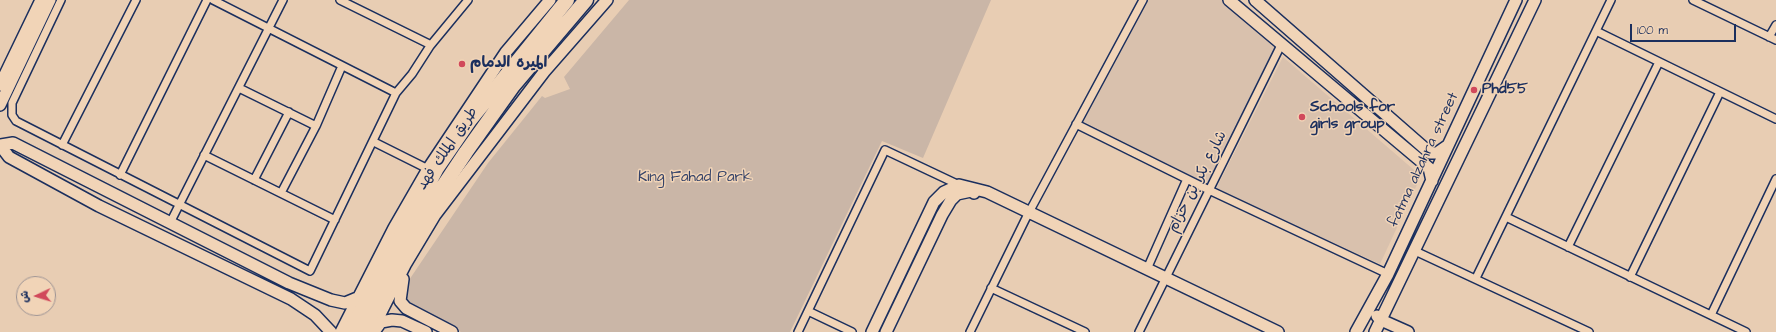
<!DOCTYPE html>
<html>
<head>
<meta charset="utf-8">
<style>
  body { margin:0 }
  #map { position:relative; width:1776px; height:332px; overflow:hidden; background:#e8cdb3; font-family:"Architects Daughter","Playpen Sans Arabic",sans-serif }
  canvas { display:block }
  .north { position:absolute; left:16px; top:276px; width:40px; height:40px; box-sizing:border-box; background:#f1d4b7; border:1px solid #9b9293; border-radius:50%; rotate:266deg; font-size:11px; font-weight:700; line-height:16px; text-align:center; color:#1b2f5e }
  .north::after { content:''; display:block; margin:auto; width:14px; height:18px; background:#d1495b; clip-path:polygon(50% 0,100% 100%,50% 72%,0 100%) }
  .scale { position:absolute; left:1630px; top:24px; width:106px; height:18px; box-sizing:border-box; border:2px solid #1b2f5e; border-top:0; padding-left:5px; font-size:12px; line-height:14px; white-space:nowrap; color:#1b2f5e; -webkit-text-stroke:3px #f1d4b7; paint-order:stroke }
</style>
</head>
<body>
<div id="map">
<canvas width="1776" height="332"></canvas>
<div class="north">ش</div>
<div class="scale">100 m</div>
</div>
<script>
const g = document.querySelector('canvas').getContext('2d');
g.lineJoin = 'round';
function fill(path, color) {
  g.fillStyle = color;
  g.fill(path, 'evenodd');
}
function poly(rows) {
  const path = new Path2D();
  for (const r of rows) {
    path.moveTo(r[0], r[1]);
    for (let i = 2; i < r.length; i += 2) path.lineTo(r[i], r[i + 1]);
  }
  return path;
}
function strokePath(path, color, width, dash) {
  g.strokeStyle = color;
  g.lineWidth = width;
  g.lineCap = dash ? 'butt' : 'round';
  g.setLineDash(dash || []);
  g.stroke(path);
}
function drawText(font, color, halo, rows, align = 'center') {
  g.font = font + ' "Architects Daughter","Playpen Sans Arabic",sans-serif';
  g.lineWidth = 3;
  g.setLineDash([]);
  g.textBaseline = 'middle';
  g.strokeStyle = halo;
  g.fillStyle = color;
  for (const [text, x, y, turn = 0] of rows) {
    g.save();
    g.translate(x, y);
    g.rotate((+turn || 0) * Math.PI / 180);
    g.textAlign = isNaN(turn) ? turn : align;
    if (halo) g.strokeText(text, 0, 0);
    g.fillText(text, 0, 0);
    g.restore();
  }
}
const built = poly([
  [1143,0,1229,0,1281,45,1209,190,1076,124],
  [1283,57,1421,176,1380,264,1216,189]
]);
const green = poly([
  [629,0,991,0,923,158,882,141,790,332,461,332,407,306,403,289,488,163,542,96,545,98,570,89,564,77]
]);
const street = poly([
  [61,0,12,103,12,115,16,121,310,271,396,93,412,74,430,46,468,0],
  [213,0,396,93],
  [340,0,431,45],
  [1693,0,1776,40],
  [1596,31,1776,119],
  [1769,37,1776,25],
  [239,88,316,126],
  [1076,124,1209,190,1388,274],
  [374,142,428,169],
  [62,145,136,0],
  [204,155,335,220],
  [120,175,207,0],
  [254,180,289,112],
  [281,193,316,126,342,66],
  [1506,217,1746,332],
  [170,223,283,0],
  [1568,247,1659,62],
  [1415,251,1589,332],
  [1147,269,1187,179],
  [1630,277,1720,92],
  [1476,278,1611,0],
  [991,288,1085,332],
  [808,311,852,332],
  [1711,315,1776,179],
  [798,332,885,150,959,185],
  [970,332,1026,218,1143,0],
  [1139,332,1281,45]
]);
const secondary = poly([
  [1229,0,1429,168,1432,181],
  [1255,0,1430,153,1437,153,1447,146],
  [0,85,41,0],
  [0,105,50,0],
  [0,145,13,143,289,283,331,300,345,303,357,298],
  [0,145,9,157,99,206,291,299,315,315,331,332],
  [403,279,400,301,406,308,452,332],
  [1377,316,1381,320,1408,332],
  [376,329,381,322,392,320,402,321,426,332],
  [341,332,394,228,428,169,506,52,550,0],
  [371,332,405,265,435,215,544,72,607,0],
  [872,332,934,202,944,192,959,185,987,192,1278,332],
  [886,332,942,215,951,200,957,194,971,191,974,193],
  [1356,332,1388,274,1516,0],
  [1375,332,1535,0]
]);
const highway = poly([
  [350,332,437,168,470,120,567,0],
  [362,332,426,212,466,152,513,86,586,0]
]);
const markers = [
  [462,64,4,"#d1495b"],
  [1474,90,4,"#d1495b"],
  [1302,117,4,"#d1495b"]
];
const poiNames = [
  ["الميره الدمام",470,64],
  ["Phd55",1482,90],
  ["Schools for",1310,108],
  ["girls group",1310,125]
];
const streetNames = [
  ["طريق الملك فهد",448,149,-56],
  ["fatma alzahra street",1424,160,-65],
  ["شارع بكر بن حزام",1198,182,-63]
];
const parkNames = [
  ["King Fahad Park",695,178]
];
fill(built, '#d9c1ad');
fill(green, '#cab6a7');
strokePath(street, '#1b2f5e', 10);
strokePath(secondary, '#1b2f5e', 14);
strokePath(highway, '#1b2f5e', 17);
strokePath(street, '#f1d4b7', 7);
strokePath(secondary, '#f1d4b7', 11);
strokePath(highway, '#f1d4b7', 14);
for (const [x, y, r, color] of markers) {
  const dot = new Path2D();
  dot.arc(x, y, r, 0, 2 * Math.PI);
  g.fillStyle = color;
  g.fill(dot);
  strokePath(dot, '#f1d4b7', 1.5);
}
drawText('bold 15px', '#1b2f5e', '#f1d4b7', poiNames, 'left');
drawText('15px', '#1b2f5e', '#f1d4b7', streetNames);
drawText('15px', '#354369', '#f1d4b7', parkNames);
</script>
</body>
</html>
